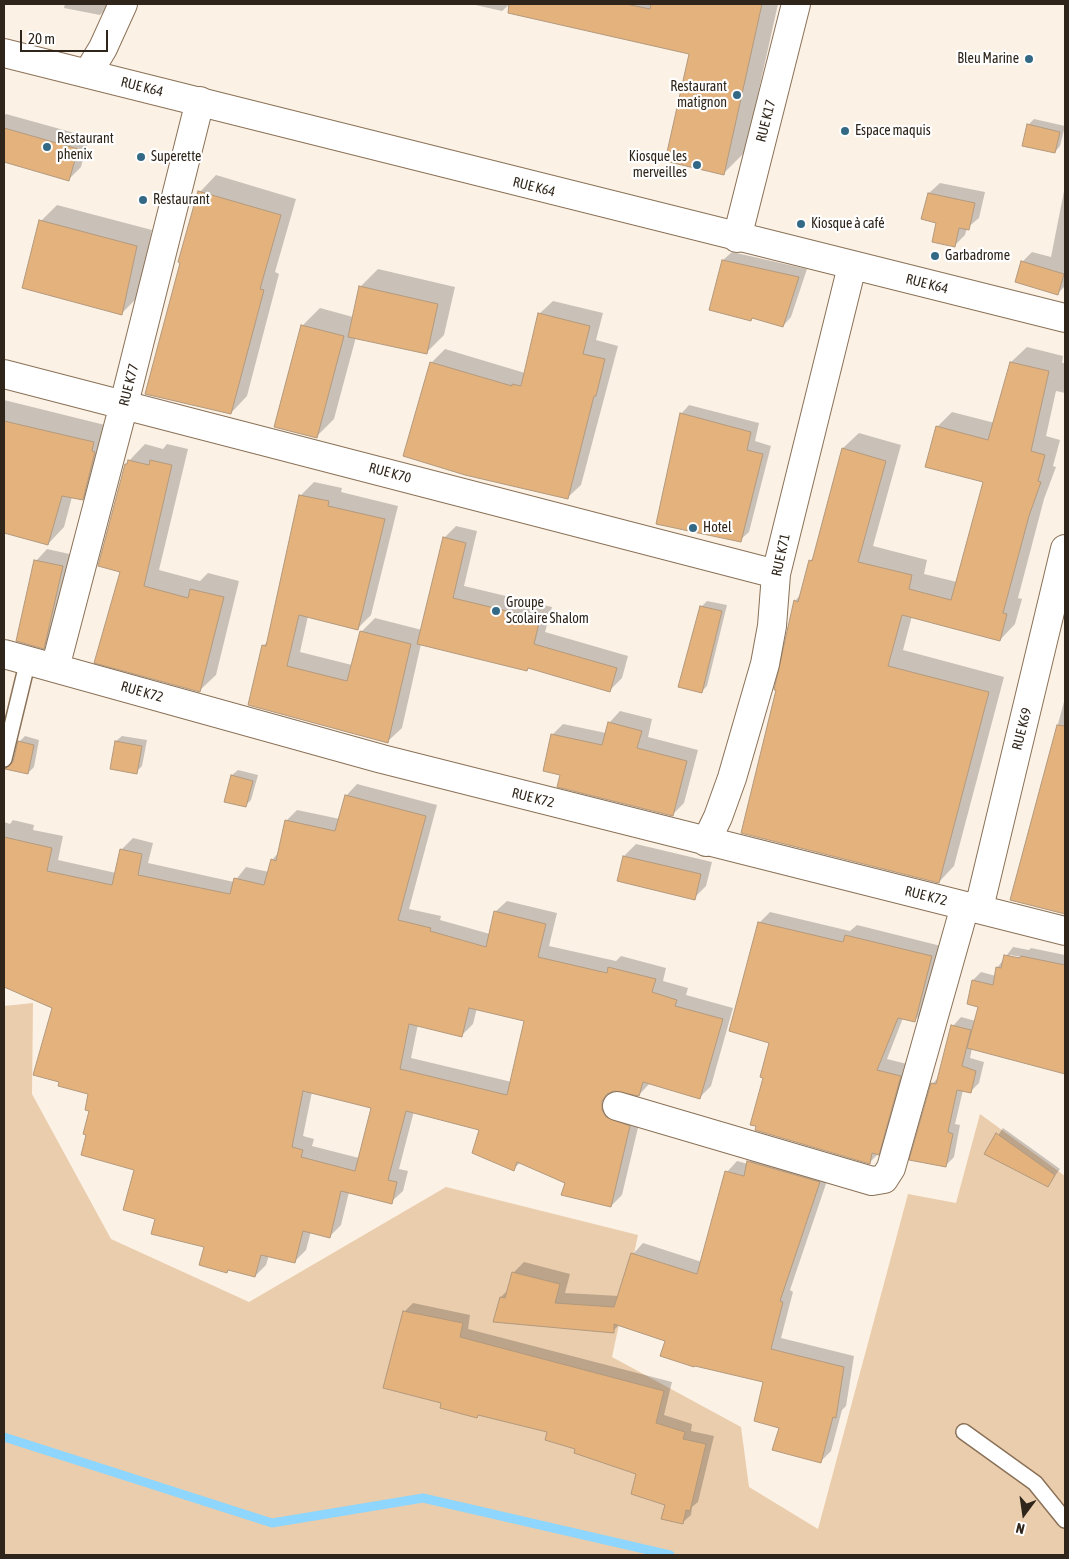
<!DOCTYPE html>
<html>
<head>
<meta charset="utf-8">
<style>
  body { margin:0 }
  #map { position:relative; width:1069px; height:1559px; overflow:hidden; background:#fcf1e5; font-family:"Asap Condensed",sans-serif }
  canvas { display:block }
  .frame { position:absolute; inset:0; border:5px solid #2f251a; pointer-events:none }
  .north { position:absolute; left:999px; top:1489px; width:50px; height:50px; -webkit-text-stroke:4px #fff; paint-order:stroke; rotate:194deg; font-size:14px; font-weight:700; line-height:20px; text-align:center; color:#2f251a }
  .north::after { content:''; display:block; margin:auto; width:18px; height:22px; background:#2f251a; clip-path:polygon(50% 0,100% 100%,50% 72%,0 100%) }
  .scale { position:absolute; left:20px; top:30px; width:88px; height:22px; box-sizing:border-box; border:2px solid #2f251a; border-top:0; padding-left:6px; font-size:15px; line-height:18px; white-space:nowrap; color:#2f251a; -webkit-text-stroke:4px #fff; paint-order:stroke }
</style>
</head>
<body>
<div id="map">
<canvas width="1069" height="1559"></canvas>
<div class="frame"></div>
<div class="north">N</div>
<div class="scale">20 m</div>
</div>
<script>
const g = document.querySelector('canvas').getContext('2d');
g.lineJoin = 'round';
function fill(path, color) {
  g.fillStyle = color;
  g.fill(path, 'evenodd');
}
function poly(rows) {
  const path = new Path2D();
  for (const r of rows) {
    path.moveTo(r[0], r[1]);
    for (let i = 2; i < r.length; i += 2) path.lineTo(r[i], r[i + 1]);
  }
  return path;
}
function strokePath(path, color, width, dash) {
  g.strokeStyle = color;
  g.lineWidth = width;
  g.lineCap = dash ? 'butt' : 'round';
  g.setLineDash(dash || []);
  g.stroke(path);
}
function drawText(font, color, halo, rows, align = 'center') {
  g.font = font + ' "Asap Condensed",sans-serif';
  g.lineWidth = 4.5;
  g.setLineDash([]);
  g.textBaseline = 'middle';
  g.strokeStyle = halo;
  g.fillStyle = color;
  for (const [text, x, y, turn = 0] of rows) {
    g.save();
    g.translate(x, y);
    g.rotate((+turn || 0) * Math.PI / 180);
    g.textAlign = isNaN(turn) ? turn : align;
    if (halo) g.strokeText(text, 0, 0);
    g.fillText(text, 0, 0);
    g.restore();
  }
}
const green = poly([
  [33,1003,32,1094,111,1239,249,1302,446,1187,638,1235,612,1357,741,1427,749,1487,818,1529,908,1194,956,1203,980,1114,1065,1176,1065,1555,4,1555,4,1006]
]);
const shadow = poly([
  [65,4,111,4,100,15,64,8],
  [471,4,510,4,502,11],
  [535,4,778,4,745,152,724,173,690,53],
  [6,114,89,137,81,167,69,179,4,161,4,116],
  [1034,119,1065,126,1060,146,1055,152,1028,125],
  [216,175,296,199,275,272,279,274,247,396,231,413,200,192],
  [940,183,985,192,979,218,967,228,965,235,955,245,937,222,929,193],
  [1065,186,1065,286,1058,293,1022,262,1032,252,1051,257],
  [57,205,152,230,138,297,122,313,41,221],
  [732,252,807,269,791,317,783,326,753,317,751,319,711,309,723,260],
  [378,269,455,287,444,335,426,353,356,337,334,419,316,437,303,325,320,308,353,317,360,287],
  [553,301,603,313,596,340,618,346,581,485,567,498,431,363,445,349,525,373,539,314],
  [1027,347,1063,356,1062,363,1065,363,1065,393,1056,391,1046,436,1060,440,1053,466,1056,467,1044,499,1018,598,1022,599,1015,624,1000,640,912,616,903,650,1004,677,954,866,939,882,777,689,795,601,801,594,810,561,815,556,843,448,859,433,901,445,873,546,927,560,924,574,957,582,984,481,937,427,952,412,995,423,1011,362],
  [4,400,109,426,98,483,82,499,72,497,64,527,48,544,4,531],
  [689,405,759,423,755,441,771,446,749,532,740,540,681,414],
  [145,444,163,449,167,444,188,449,159,570,200,581,208,573,239,581,216,675,199,691,121,571,126,464],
  [314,482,342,488,341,492,398,506,371,615,357,629,308,616,300,652,352,665,361,632,375,618,422,630,444,538,456,526,477,531,464,586,552,607,545,632,628,656,622,678,610,690,529,667,526,670,421,644,402,728,388,741,249,705,263,646,268,641,300,496],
  [47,549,74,555,55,636,43,647,36,561],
  [707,601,727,605,707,686,702,691,701,607],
  [1065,698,1065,913,1011,899],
  [620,711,652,719,648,737,698,750,684,803,672,815,562,774,552,735,563,724,606,733,609,723],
  [25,736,39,740,34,767,28,773,14,761,19,742],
  [122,736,147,740,142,766,136,772,116,741],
  [238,770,258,775,251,800,245,806,232,775],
  [357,784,437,805,409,909,441,916,440,920,490,934,495,912,507,901,557,913,549,946,616,961,621,956,666,968,663,981,688,988,686,995,733,1008,711,1086,699,1098,650,1083,639,1095,613,1089,613,1098,641,1115,622,1195,611,1206,521,1162,513,1169,481,1129,414,1111,399,1169,408,1171,403,1191,391,1202,349,1192,341,1225,330,1236,311,1231,306,1250,294,1262,269,1255,266,1265,255,1276,200,1264,205,1246,156,1218,136,1169,88,1134,90,1093,53,1007,4,986,4,980,14,957,4,959,4,822,10,824,13,820,34,825,33,830,63,836,58,860,116,873,122,849,133,838,153,843,148,863,234,882,246,867,269,872,272,860,279,852,286,821,297,810,340,819,346,796],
  [477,1008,526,1021,512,1082,411,1058,418,1024,462,1035,473,1024],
  [312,1092,373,1107,359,1158,312,1146,314,1139,303,1136],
  [636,844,712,862,706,886,694,898,619,880,624,856],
  [770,912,850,931,857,925,941,946,925,1010,914,1021,903,1018,887,1059,911,1065,889,1143,869,1163,765,1077,770,1042,759,923],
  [1013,947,1029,950,1031,948,1065,955,1065,1072,972,1048,970,1058,984,1062,979,1083,970,1092,963,1090,955,1124,960,1125,954,1157,945,1166,932,1084,939,1077,953,1026,961,1017,976,1021,979,1006,973,980,981,972,996,976,997,968],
  [1010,955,1027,958,1026,960,1010,958],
  [1003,1128,1060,1169,1048,1185,986,1153],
  [759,1151,830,1172,790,1290,793,1292,781,1338,854,1356,846,1406,842,1410,831,1451,820,1462,780,1427,765,1381,667,1340,620,1324,613,1331,501,1297,509,1289,513,1273,524,1262,570,1274,565,1293,619,1296,633,1254,643,1243,702,1262,727,1172,737,1161,748,1164],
  [413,1303,470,1315,468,1329,672,1382,664,1415,692,1424,691,1431,714,1436,698,1502,692,1507,691,1515,682,1523,637,1474,577,1448,549,1431,443,1402,405,1311]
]);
const stream = poly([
  [4,1437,272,1523,423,1498,670,1555]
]);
const building = poly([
  [509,4,626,4,650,9,651,4,762,4,724,175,665,161,689,54,508,13,509,4],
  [1027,124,1060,132,1055,153,1022,146,1027,124],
  [4,128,78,149,69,181,4,162,4,128],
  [198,191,281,215,260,289,264,290,231,414,145,394,180,263,178,262,198,191],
  [928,193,975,203,969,230,959,228,955,247,932,242,936,223,921,219,928,193],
  [39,220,137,246,122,315,22,288,39,220],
  [722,260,799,277,783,327,752,318,751,321,709,310,722,260],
  [1021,261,1064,274,1058,295,1015,282,1021,261],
  [359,286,438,304,427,354,348,337,359,286],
  [538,313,590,326,583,354,605,359,596,396,594,396,568,499,465,475,403,456,430,362,512,386,512,384,521,386,538,313],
  [301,325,344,336,317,438,274,427,301,325],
  [1010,362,1049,371,1031,451,1045,455,1038,481,1041,482,1029,516,1003,613,1007,614,1000,641,902,615,888,666,989,692,939,883,741,833,776,690,774,690,794,600,798,602,809,560,812,561,842,448,886,461,858,562,912,575,909,589,951,600,983,482,925,467,936,426,988,440,1010,362],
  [680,413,751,432,747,450,763,454,741,542,656,524,680,413],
  [4,421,94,442,92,451,95,452,83,500,62,496,48,545,4,533,4,421],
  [128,460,149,465,150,460,172,465,144,586,188,598,190,589,224,597,200,692,94,663,120,572,98,566,125,464,127,464,128,460],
  [299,495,329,501,328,506,385,519,358,630,299,615,287,666,347,681,360,631,411,644,388,743,248,705,262,645,266,646,299,495],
  [443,537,466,543,453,598,540,619,534,644,617,668,610,692,528,668,527,671,417,644,443,537],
  [34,560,63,566,44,649,16,641,34,560],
  [700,606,722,611,702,693,678,687,700,606],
  [608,722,642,731,637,748,687,761,673,816,557,787,560,775,543,771,551,734,602,745,608,722],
  [1057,725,1065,726,1065,914,1010,900,1057,725],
  [18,741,34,745,28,774,5,769,13,762,18,741],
  [115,741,142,746,137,774,110,769,115,741],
  [231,775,253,781,246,807,224,802,231,775],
  [345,795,426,816,398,920,431,928,430,931,486,947,494,911,546,924,538,957,607,973,608,967,656,979,652,992,677,1000,675,1006,723,1019,700,1099,643,1082,639,1096,614,1091,607,1094,602,1101,602,1110,606,1117,630,1126,611,1207,561,1195,565,1183,517,1162,514,1171,472,1153,479,1130,406,1111,388,1180,397,1182,392,1204,341,1191,330,1238,303,1231,295,1263,261,1255,255,1277,228,1270,227,1273,199,1265,204,1247,151,1234,155,1219,123,1210,134,1170,81,1155,86,1135,83,1134,89,1111,85,1110,88,1094,58,1086,59,1082,33,1075,52,1008,4,987,4,837,52,848,47,871,112,885,120,849,142,854,138,875,230,894,234,878,264,885,271,859,276,861,285,820,335,831,345,795],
  [469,1008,524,1021,507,1095,400,1069,409,1024,462,1037,469,1008],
  [303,1091,371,1108,355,1171,301,1157,303,1150,292,1147,303,1091],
  [623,856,701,874,695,900,617,881,623,856],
  [758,922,843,942,845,935,932,956,915,1022,898,1018,877,1070,901,1076,879,1155,872,1153,870,1164,755,1130,756,1126,750,1125,763,1078,760,1077,769,1043,729,1031,758,922],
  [1004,955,1020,958,1021,956,1065,965,1065,1074,967,1048,978,1007,967,1004,972,980,993,985,996,967,1001,968,1004,955],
  [951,1025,971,1030,962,1066,976,1071,971,1093,957,1090,948,1132,953,1134,946,1167,909,1160,931,1083,936,1084,951,1025],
  [996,1133,1055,1175,1048,1187,984,1154,996,1133],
  [747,1161,820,1182,780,1301,783,1302,771,1349,844,1367,836,1418,833,1417,821,1463,772,1450,779,1428,754,1421,763,1382,695,1366,694,1367,660,1356,665,1341,614,1324,614,1333,493,1322,500,1297,505,1298,512,1272,560,1284,555,1303,614,1307,631,1253,697,1274,725,1171,744,1176,747,1161],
  [403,1311,463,1323,460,1337,664,1391,656,1423,685,1432,683,1439,706,1444,690,1511,686,1510,683,1524,661,1519,665,1505,631,1494,636,1474,574,1453,575,1449,545,1440,547,1432,478,1415,477,1418,440,1408,441,1403,383,1388,403,1311]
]);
const service = poly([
  [4,759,28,660],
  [964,1432,1035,1483,1065,1520]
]);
const minor = poly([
  [88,73,103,48,123,4],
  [737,238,796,4],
  [4,374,776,574],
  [4,654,382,759,1065,931],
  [55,668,124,404,200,101],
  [706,842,718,817,732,778,765,664,772,626,776,574,852,266],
  [979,908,1065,549],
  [617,1106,872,1181,884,1179,891,1168,965,906]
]);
const tertiary = poly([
  [4,53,1065,318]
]);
const markers = [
  [1029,59,5,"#336985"],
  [737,95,5,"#336985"],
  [845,131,5,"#336985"],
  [47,147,5,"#336985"],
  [141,157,5,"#336985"],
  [697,165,5,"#336985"],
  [143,200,5,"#336985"],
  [801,224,5,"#336985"],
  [935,256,5,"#336985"],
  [693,528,5,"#336985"],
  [496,611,5,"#336985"]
];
const poiNames = [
  ["Bleu Marine",1019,59,"right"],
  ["Restaurant",727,87,"right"],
  ["matignon",727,103,"right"],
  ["Espace maquis",855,131],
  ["Restaurant",57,139],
  ["phenix",57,155],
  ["Superette",151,157],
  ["Kiosque les",687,157,"right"],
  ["merveilles",687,173,"right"],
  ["Restaurant",153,200],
  ["Kiosque à café",811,224],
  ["Garbadrome",945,256],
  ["Hotel",703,528],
  ["Groupe",506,603],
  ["Scolaire Shalom",506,619]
];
const streetNames = [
  ["RUE K64",142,87,14],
  ["RUE K17",766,121,-76],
  ["RUE K64",534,187,14],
  ["RUE K64",927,284,14],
  ["RUE K77",129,385,-76],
  ["RUE K70",390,473,15],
  ["RUE K71",781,555,-78],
  ["RUE K72",142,692,16],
  ["RUE K69",1022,729,-76],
  ["RUE K72",533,798,14],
  ["RUE K72",926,896,14]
];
fill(green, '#eacdad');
fill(shadow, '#0003');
strokePath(stream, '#8ed6fd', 9);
fill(building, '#e3b27d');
strokePath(building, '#b3997d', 1);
strokePath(service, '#8a7157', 18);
strokePath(minor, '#8a7157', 30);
strokePath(tertiary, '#8a7157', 30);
strokePath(service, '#fff', 15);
strokePath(minor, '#fff', 28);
strokePath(tertiary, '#fff', 28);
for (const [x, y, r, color] of markers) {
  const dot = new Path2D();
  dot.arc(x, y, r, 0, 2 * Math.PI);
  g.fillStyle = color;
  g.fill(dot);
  strokePath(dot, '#fff', 2);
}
drawText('14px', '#2f251a', '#fff', poiNames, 'left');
drawText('14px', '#2f251a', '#fff', streetNames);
</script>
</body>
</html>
